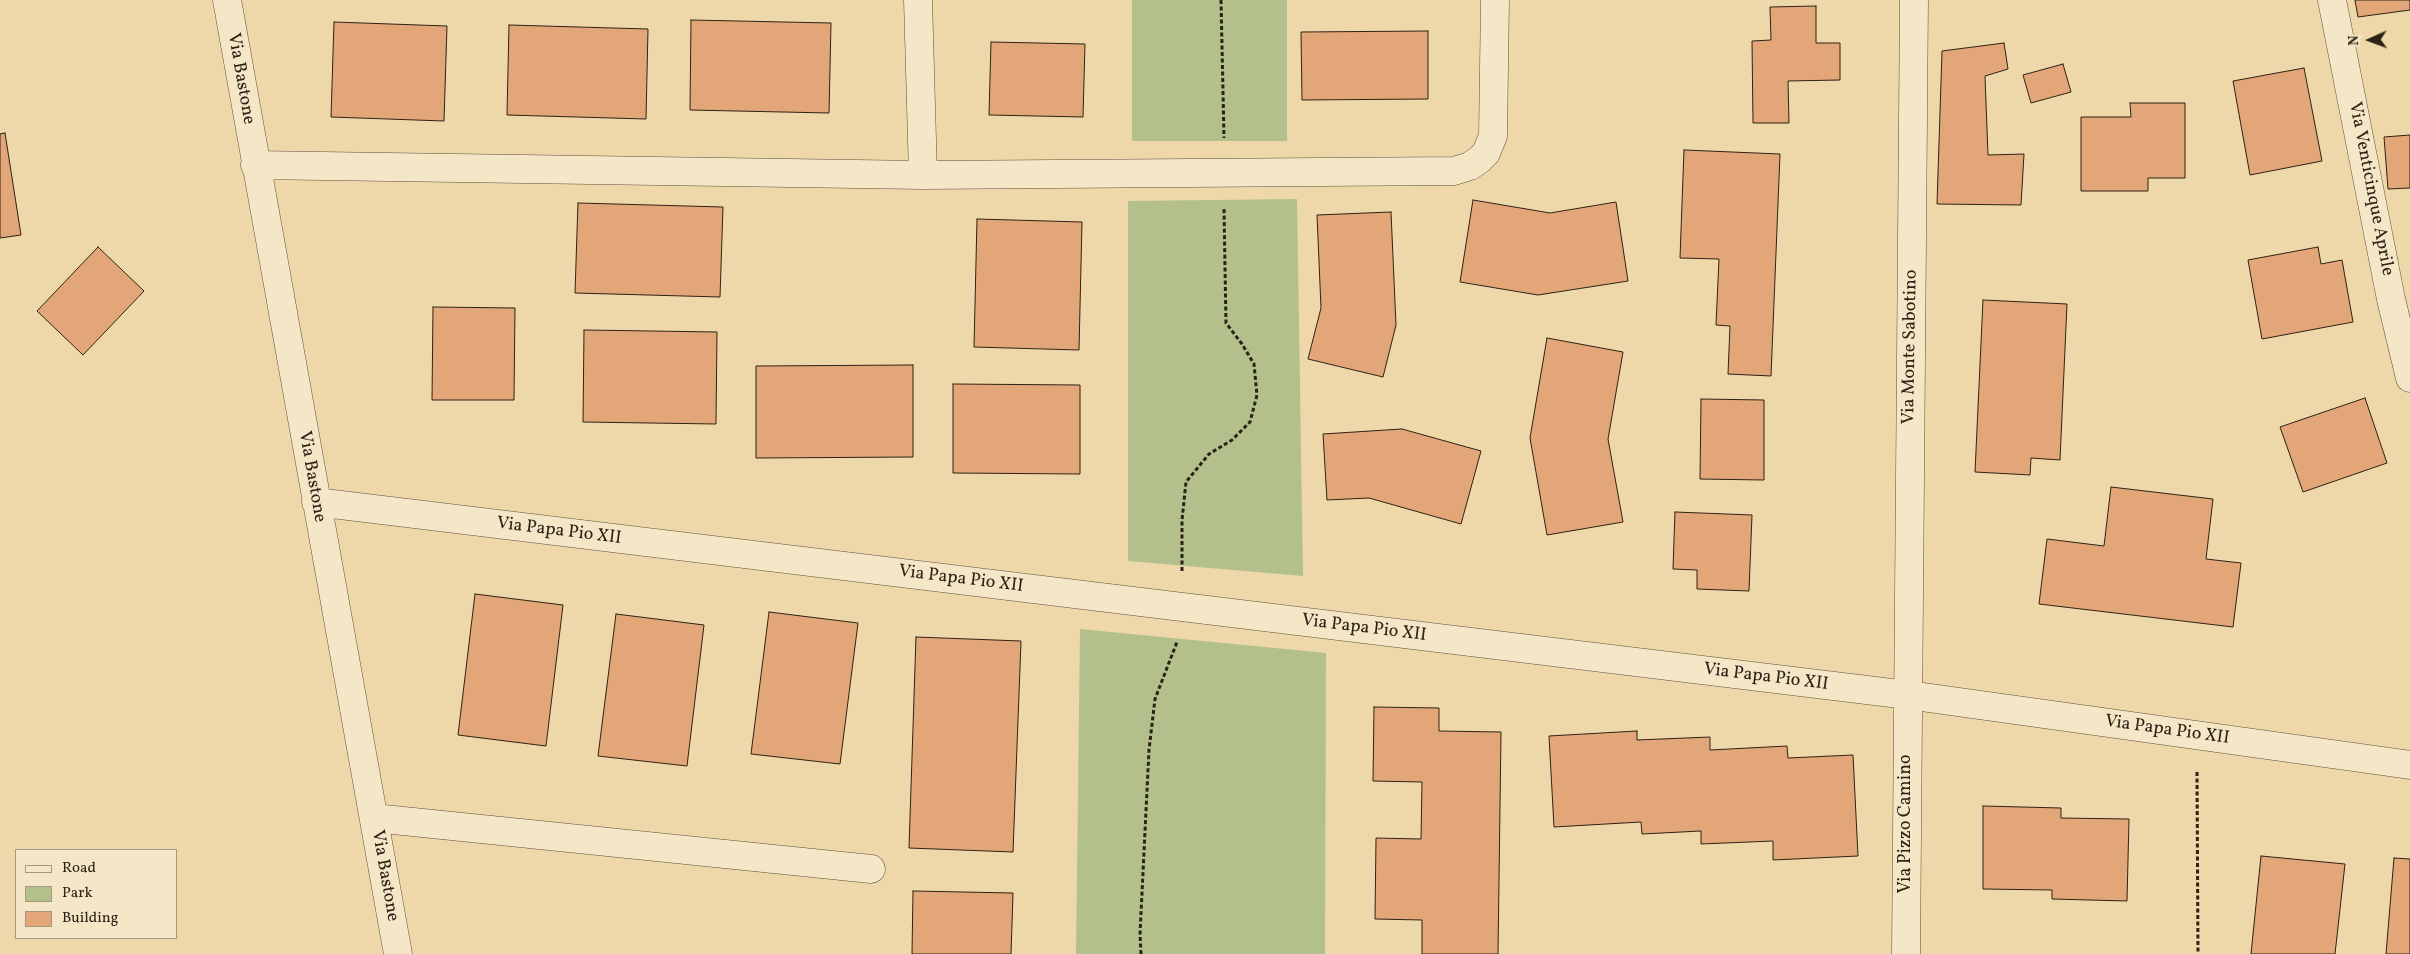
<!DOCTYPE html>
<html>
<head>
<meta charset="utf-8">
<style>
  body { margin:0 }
  #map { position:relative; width:2410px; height:954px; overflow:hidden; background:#eed8a9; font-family:Vollkorn,serif }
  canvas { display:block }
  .legend { position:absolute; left:15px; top:849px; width:162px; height:90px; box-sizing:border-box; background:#f4e6c7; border:1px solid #a49880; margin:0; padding:6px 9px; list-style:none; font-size:15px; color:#2c2215 }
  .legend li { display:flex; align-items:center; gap:10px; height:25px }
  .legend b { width:25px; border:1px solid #a49880 }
  .north { position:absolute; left:2345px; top:15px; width:50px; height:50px; -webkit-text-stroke:4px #f4e6c7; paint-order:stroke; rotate:268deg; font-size:14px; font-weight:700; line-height:20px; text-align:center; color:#2c2215 }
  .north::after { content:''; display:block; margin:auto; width:18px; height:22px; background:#2c2215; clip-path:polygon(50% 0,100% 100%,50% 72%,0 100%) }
</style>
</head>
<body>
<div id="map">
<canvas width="2410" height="954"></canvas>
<ul class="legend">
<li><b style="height:6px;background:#f4e6c7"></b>Road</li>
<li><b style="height:14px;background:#b3c08c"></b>Park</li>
<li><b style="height:14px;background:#e3a678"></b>Building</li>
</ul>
<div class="north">N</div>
</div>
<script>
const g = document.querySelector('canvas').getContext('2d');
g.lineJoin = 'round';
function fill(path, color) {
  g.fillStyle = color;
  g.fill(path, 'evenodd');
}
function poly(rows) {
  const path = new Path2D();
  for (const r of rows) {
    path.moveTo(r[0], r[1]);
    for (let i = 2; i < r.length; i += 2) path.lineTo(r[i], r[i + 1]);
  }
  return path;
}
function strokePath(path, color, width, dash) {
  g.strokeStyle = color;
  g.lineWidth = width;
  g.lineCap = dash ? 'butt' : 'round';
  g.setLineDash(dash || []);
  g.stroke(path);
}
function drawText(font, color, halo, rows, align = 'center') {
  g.font = font + ' Vollkorn,serif';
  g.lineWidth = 4.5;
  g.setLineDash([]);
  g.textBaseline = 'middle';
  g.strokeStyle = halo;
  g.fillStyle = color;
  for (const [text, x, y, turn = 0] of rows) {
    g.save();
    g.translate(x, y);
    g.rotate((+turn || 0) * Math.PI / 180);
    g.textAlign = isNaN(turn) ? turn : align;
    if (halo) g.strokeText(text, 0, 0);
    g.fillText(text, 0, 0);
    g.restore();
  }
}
const green = poly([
  [1132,0,1287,0,1287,141,1132,141],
  [1297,199,1303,576,1128,561,1128,201],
  [1080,629,1326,653,1325,954,1076,954]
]);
const building = poly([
  [2355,0,2410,0,2410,10,2358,17,2355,0],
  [1816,6,1816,43,1840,43,1840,80,1788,81,1789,123,1753,123,1752,41,1771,40,1770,7,1816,6],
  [691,20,831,23,829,113,690,110,691,20],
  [334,22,447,26,444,121,331,117,334,22],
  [509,25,648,29,646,119,507,115,509,25],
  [1428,31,1428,99,1302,100,1301,32,1428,31],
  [991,42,1085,44,1083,117,989,115,991,42],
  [2004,43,2008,69,1985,76,1988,155,2024,154,2021,205,1937,204,1942,51,2004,43],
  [2063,64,2071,92,2031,103,2023,75,2063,64],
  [2304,68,2322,161,2250,175,2233,81,2304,68],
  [2130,103,2185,103,2185,178,2148,178,2148,191,2081,191,2081,117,2131,117,2130,103],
  [5,133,21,235,0,238,0,134,5,133],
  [2410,135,2410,188,2388,189,2384,137,2410,135],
  [1684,150,1780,154,1771,376,1728,374,1730,326,1716,325,1719,259,1680,258,1684,150],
  [1473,200,1550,213,1616,202,1628,281,1538,295,1460,282,1473,200],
  [578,203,723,207,720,297,575,293,578,203],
  [1391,212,1396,325,1383,377,1308,359,1321,308,1317,215,1391,212],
  [977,219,1082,222,1079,350,974,347,977,219],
  [98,247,144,291,83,355,37,311,98,247],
  [2318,247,2321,264,2342,260,2353,322,2262,339,2248,260,2318,247],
  [1983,300,2067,304,2060,460,2031,458,2030,475,1975,472,1983,300],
  [433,307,515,308,514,400,432,400,433,307],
  [584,330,717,332,716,424,583,422,584,330],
  [1547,338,1623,352,1608,439,1623,522,1547,535,1530,438,1547,338],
  [913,365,913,457,756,458,756,366,913,365],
  [953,384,1080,385,1080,474,953,473,953,384],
  [2365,398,2387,463,2303,492,2280,427,2365,398],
  [1701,399,1764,400,1764,480,1700,479,1701,399],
  [1402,429,1481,451,1461,524,1369,498,1327,500,1323,434,1402,429],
  [2111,487,2213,499,2206,559,2241,563,2233,627,2039,604,2047,539,2104,546,2111,487],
  [1675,512,1752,515,1749,591,1697,589,1697,570,1673,569,1675,512],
  [475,594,563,605,546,746,458,735,475,594],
  [769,612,858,623,840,764,751,754,769,612],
  [616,614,704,625,687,766,598,756,616,614],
  [916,637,1021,641,1013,852,909,848,916,637],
  [1374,707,1439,708,1439,731,1501,732,1498,954,1422,954,1422,920,1375,919,1376,838,1421,839,1422,782,1373,781,1374,707],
  [1637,731,1637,740,1710,737,1710,750,1787,746,1788,758,1853,755,1858,856,1773,860,1773,841,1701,844,1701,831,1642,834,1641,822,1554,827,1549,736,1637,731],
  [1983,806,2061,808,2061,818,2129,819,2127,901,2052,899,2052,890,1983,889,1983,806],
  [2261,856,2345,864,2335,954,2251,954,2261,856],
  [2394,858,2410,859,2410,954,2386,954,2394,858],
  [913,891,1013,893,1011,954,912,954,913,891]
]);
const path = poly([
  [1221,0,1224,138],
  [1182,571,1182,520,1186,482,1209,454,1232,440,1250,422,1257,395,1254,364,1242,344,1226,323,1224,209],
  [2197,772,2198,954],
  [1141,954,1140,934,1149,750,1155,699,1177,642]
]);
const minor = poly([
  [227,0,398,954],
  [918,0,923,175],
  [2332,0,2391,299,2410,378],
  [255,165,923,175,1454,171,1470,166,1479,160,1486,153,1493,136,1495,0],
  [316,502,1908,695,2410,765],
  [374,818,871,869],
  [1906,954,1914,0]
]);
const streetNames = [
  ["Via Bastone",240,79,80],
  ["Via Venticinque Aprile",2370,189,79],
  ["Via Monte Sabotino",1911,347,-89],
  ["Via Bastone",311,477,80],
  ["Via Papa Pio XII",559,532,7],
  ["Via Papa Pio XII",961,580,7],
  ["Via Papa Pio XII",1364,629,7],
  ["Via Papa Pio XII",1766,678,7],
  ["Via Papa Pio XII",2167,731,8],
  ["Via Pizzo Camino",1907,824,-90],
  ["Via Bastone",384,876,80]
];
fill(green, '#b3c08c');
fill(building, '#e3a678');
strokePath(building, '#2c2215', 1);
strokePath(minor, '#5c503a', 29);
strokePath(path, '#2c2215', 3, [4, 2.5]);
strokePath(minor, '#f4e6c7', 28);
drawText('18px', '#2c2215', '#f4e6c7', streetNames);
</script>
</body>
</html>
